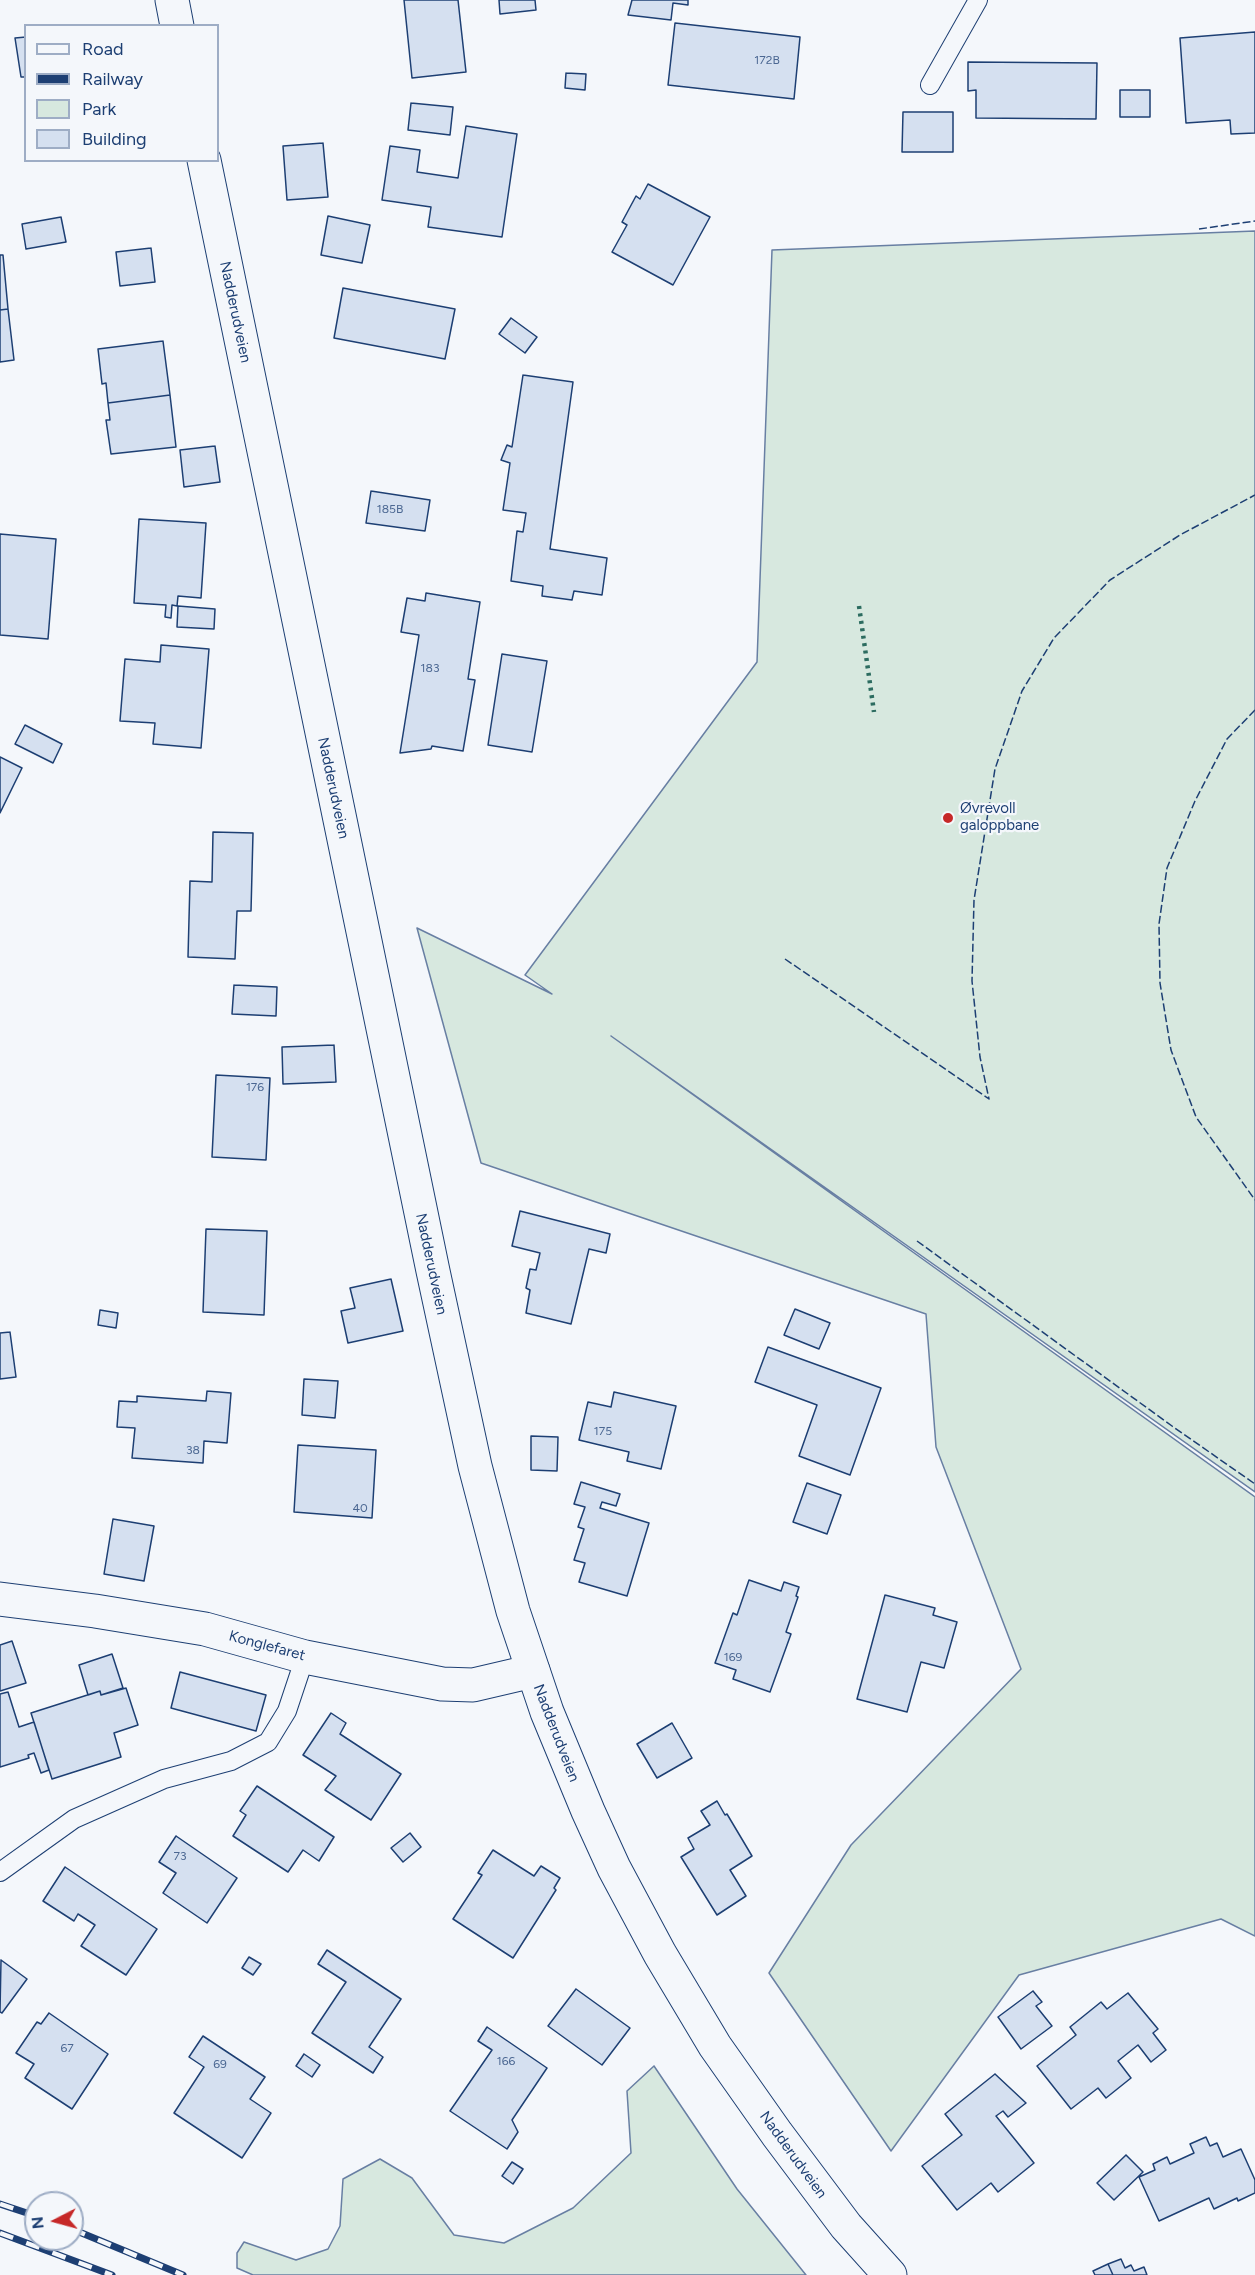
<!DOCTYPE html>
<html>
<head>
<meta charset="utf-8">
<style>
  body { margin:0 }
  #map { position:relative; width:1255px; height:2275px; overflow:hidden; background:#f4f7fb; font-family:Figtree,sans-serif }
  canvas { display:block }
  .legend { position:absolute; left:24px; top:24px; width:195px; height:138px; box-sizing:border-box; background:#f4f7fb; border:2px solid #9eadc5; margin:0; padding:8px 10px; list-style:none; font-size:18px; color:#1d3f73 }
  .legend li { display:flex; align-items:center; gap:12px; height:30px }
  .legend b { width:30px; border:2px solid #9eadc5 }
  .north { position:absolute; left:24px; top:2191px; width:60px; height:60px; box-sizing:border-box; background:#f4f7fb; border:2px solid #9eadc5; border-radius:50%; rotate:264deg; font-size:16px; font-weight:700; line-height:24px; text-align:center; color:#1d3f73 }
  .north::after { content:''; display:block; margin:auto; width:21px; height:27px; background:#c62828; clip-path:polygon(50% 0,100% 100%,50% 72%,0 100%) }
</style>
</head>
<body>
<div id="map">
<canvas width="1255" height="2275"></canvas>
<ul class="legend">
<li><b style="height:8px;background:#f4f7fb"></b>Road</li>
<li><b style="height:8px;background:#1d3f73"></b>Railway</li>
<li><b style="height:16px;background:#d7e8df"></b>Park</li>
<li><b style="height:16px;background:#d5e0f0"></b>Building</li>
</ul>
<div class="north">N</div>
</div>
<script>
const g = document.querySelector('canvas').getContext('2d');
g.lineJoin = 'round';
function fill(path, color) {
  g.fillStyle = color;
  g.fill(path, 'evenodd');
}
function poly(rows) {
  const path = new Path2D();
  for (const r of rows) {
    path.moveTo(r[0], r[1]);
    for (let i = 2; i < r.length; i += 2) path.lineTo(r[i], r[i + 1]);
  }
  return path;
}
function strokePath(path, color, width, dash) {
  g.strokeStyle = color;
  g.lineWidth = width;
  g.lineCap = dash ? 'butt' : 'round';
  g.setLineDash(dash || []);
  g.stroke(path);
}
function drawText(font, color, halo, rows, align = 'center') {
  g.font = font + ' Figtree,sans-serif';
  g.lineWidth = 4.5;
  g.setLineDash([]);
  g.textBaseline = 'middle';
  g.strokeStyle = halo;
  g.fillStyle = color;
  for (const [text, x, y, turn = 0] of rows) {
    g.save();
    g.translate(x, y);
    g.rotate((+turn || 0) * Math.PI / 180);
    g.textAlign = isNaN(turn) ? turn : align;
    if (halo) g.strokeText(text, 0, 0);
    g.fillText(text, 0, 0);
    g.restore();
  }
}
const green = poly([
  [1255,231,1255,1492,611,1036,1255,1497,1255,1936,1221,1919,1019,1975,891,2151,769,1973,851,1845,1021,1669,936,1447,926,1314,481,1163,417,928,552,994,525,975,757,662,772,250,1255,231],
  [654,2066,737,2189,806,2275,253,2275,237,2268,237,2253,244,2242,296,2260,328,2249,340,2226,343,2179,380,2159,412,2178,454,2235,504,2243,573,2208,631,2153,627,2091,654,2066]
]);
const building = poly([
  [404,0,458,0,466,72,412,78,404,0],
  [499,0,535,0,536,10,500,14,499,0],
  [632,0,688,0,688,5,673,3,671,20,628,15,632,0],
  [675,23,800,37,794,99,668,85,675,23],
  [1255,32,1255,133,1231,134,1230,120,1186,123,1180,38,1255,32],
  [26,37,26,77,21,77,15,38,26,37],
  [968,62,1097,63,1096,119,976,118,976,90,968,91,968,62],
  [566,73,586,74,585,90,565,88,566,73],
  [1120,90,1150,90,1150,117,1120,117,1120,90],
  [411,103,453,107,450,135,408,130,411,103],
  [903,112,953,112,953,152,902,152,903,112],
  [466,126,517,134,502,237,428,227,431,207,382,200,390,146,420,150,417,172,458,178,466,126],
  [323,143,328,197,287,200,283,146,323,143],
  [648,184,710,217,673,285,612,252,627,225,622,222,636,196,640,199,648,184],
  [328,216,370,225,362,263,321,255,328,216],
  [61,217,66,242,26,249,22,224,61,217],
  [151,248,155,282,120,286,116,252,151,248],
  [0,255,3,255,8,309,0,310,0,255],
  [343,288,455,309,445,359,334,338,343,288],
  [8,309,14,360,0,362,0,310,8,309],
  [511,318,537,337,525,353,499,334,511,318],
  [163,341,170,395,108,403,106,383,102,384,98,349,163,341],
  [523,375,573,382,550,549,607,558,602,595,574,591,572,600,542,596,543,586,511,581,517,531,523,532,526,513,503,510,510,463,501,460,507,445,512,447,523,375],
  [170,395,176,447,111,454,106,420,110,420,108,403,170,395],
  [215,446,220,482,184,487,180,450,215,446],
  [371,491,430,500,425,531,366,523,371,491],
  [139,519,206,523,201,598,178,596,177,606,172,605,171,618,165,617,166,605,134,603,139,519],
  [0,534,56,539,48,639,0,635,0,534],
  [426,593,480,602,468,679,475,680,463,751,432,746,431,749,400,753,419,635,401,632,407,598,425,601,426,593],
  [178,606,215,609,214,629,177,627,178,606],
  [161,645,209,649,201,748,153,744,155,723,120,721,125,659,160,662,161,645],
  [502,654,547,661,532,752,488,745,502,654],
  [25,725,62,744,53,763,15,744,25,725],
  [0,757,22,768,0,813,0,757],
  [213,832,253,833,251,911,237,911,235,959,188,957,190,881,212,882,213,832],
  [234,985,277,987,276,1016,232,1014,234,985],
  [334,1045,336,1082,283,1084,282,1047,334,1045],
  [216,1075,270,1078,266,1160,212,1157,216,1075],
  [520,1211,610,1234,606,1253,589,1249,571,1324,526,1313,530,1290,526,1288,530,1269,536,1270,540,1253,512,1246,520,1211],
  [206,1229,267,1231,264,1315,203,1312,206,1229],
  [391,1279,403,1331,348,1343,341,1311,355,1308,350,1288,391,1279],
  [795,1309,830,1323,819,1349,784,1335,795,1309],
  [100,1310,118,1313,116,1328,98,1325,100,1310],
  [10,1332,16,1377,0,1379,0,1333,10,1332],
  [768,1347,881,1388,850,1475,799,1456,817,1405,755,1382,768,1347],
  [304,1379,338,1381,335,1418,302,1415,304,1379],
  [207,1391,231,1393,227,1443,204,1441,203,1463,132,1458,135,1428,117,1427,119,1401,137,1402,137,1396,206,1401,207,1391],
  [614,1392,676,1406,661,1469,627,1461,629,1452,579,1440,588,1402,611,1407,614,1392],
  [531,1436,558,1437,557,1471,531,1470,531,1436],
  [298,1445,376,1450,372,1518,294,1512,298,1445],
  [581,1482,620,1494,616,1506,602,1502,600,1508,649,1523,627,1596,579,1582,585,1563,574,1560,584,1529,578,1527,585,1507,574,1504,581,1482],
  [807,1483,841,1495,827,1534,793,1522,807,1483],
  [113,1519,154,1526,144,1581,104,1574,113,1519],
  [749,1580,781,1591,784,1582,799,1587,796,1596,798,1597,786,1632,791,1634,770,1692,733,1679,736,1670,715,1663,733,1613,737,1615,749,1580],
  [885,1595,935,1608,933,1615,957,1622,944,1668,921,1662,907,1712,857,1699,885,1595],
  [12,1641,26,1683,0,1691,0,1645,12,1641],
  [112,1654,123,1688,101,1695,100,1691,88,1695,79,1665,112,1654],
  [180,1672,266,1695,256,1731,171,1708,180,1672],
  [126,1688,138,1725,114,1733,121,1757,52,1779,31,1713,100,1691,101,1695,126,1688],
  [8,1692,19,1727,34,1722,49,1770,41,1773,34,1753,28,1755,29,1758,0,1767,0,1694,8,1692],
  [331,1713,346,1723,340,1734,401,1774,371,1820,325,1790,336,1776,303,1755,331,1713],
  [672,1723,692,1758,657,1778,637,1744,672,1723],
  [257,1786,334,1837,319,1861,303,1850,288,1872,233,1836,246,1815,240,1811,257,1786],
  [717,1801,725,1815,727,1814,752,1856,730,1870,746,1896,717,1915,681,1857,694,1849,688,1838,710,1825,701,1811,717,1801],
  [410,1833,421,1847,403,1862,391,1848,410,1833],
  [176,1836,237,1878,207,1923,163,1893,176,1873,159,1862,176,1836],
  [493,1850,534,1876,541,1866,560,1878,554,1888,556,1890,513,1958,453,1919,482,1875,478,1873,493,1850],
  [65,1867,157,1929,126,1975,81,1946,95,1925,78,1914,74,1921,43,1901,65,1867],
  [327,1950,401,1999,369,2047,383,2057,373,2073,312,2033,346,1982,318,1964,327,1950],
  [249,1957,261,1964,253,1975,242,1968,249,1957],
  [1,1960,27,1979,2,2013,0,2012,1,1960],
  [576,1989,630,2028,602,2065,548,2026,576,1989],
  [1033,1991,1042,2002,1036,2006,1052,2026,1021,2049,998,2017,1033,1991],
  [1128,1993,1158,2029,1153,2033,1166,2050,1151,2062,1138,2045,1118,2061,1131,2078,1106,2098,1098,2088,1071,2109,1037,2066,1076,2035,1070,2027,1101,2002,1107,2009,1128,1993],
  [49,2013,108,2054,72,2109,25,2078,34,2064,16,2053,37,2022,41,2024,49,2013],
  [487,2027,547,2068,512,2120,518,2132,507,2149,450,2111,492,2050,478,2041,487,2027],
  [203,2036,265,2077,250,2099,271,2113,242,2158,174,2113,204,2067,189,2057,203,2036],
  [304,2054,320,2065,312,2077,296,2066,304,2054],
  [995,2074,1026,2103,1008,2117,1003,2111,996,2116,1034,2163,998,2192,991,2183,957,2210,922,2166,962,2135,945,2114,995,2074],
  [1206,2137,1210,2146,1217,2143,1223,2157,1241,2149,1255,2180,1255,2193,1238,2201,1237,2198,1214,2209,1209,2198,1159,2221,1139,2177,1155,2170,1153,2164,1167,2157,1170,2164,1194,2153,1190,2144,1206,2137],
  [1126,2155,1143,2172,1114,2200,1097,2183,1126,2155],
  [512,2162,523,2169,513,2184,502,2176,512,2162],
  [1121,2259,1125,2268,1131,2265,1134,2271,1144,2267,1147,2275,1113,2275,1108,2264,1121,2259],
  [1108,2264,1113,2275,1095,2275,1093,2271,1108,2264]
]);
const lane = poly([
  [930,85,978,0],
  [0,1872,74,1819,164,1779,231,1761,268,1742,287,1711,305,1657]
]);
const street = poly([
  [0,1599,95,1611,205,1629,305,1657,442,1684,473,1685,533,1671]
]);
const secondary = poly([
  [172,0,177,26],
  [204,160,433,1271,475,1466,513,1611,547,1712,588,1811,614,1868,660,1954,715,2046,777,2134,846,2226,890,2275]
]);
const rail = poly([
  [0,2204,36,2216],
  [72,2229,183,2275],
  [0,2233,112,2275]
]);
const hedge = poly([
  [859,606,874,712]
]);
const fence = poly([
  [1199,229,1255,221],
  [1255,710,1227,739,1195,801,1167,868,1159,924,1160,983,1171,1050,1196,1117,1255,1200],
  [785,959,989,1099,980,1057,972,981,974,900,995,769,1022,691,1054,638,1110,580,1180,535,1255,495],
  [917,1241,1172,1426,1255,1484]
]);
const markers = [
  [948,818,6,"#c62828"]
];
const numberNames = [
  ["172B",767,60],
  ["185B",390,509],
  ["183",430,668],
  ["176",255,1087],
  ["175",603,1431],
  ["38",193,1450],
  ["40",360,1508],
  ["169",733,1657],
  ["73",180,1856],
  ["67",67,2048],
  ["166",506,2061],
  ["69",220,2064]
];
const streetNames = [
  ["Nadderudveien",235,312,78],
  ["Nadderudveien",333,788,78],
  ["Nadderudveien",431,1264,78],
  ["Konglefaret",267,1646,15],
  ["Nadderudveien",556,1733,69],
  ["Nadderudveien",793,2155,54]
];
const poiNames = [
  ["Øvrevoll",960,809],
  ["galoppbane",960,826]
];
fill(green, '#d7e8df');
strokePath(green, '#687fa3', 1.5);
fill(building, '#d5e0f0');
strokePath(building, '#1d3f73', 1.5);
strokePath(lane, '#1d3f73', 20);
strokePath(street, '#1d3f73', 35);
strokePath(secondary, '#1d3f73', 35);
strokePath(lane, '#f4f7fb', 18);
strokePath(street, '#f4f7fb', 33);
strokePath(secondary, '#f4f7fb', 33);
strokePath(rail, '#1d3f73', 7);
strokePath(rail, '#f4f7fb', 4.5, [14]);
strokePath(hedge, '#2c6c60', 4.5, [3, 4.5]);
strokePath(fence, '#1d3f73', 1.5, [8, 3]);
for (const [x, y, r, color] of markers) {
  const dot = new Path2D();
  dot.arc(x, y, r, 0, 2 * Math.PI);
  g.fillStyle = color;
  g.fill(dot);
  strokePath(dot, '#f4f7fb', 2);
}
drawText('12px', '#4b6792', null, numberNames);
drawText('15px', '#1d3f73', '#f4f7fb', streetNames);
drawText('15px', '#1d3f73', '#f4f7fb', poiNames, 'left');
</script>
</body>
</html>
